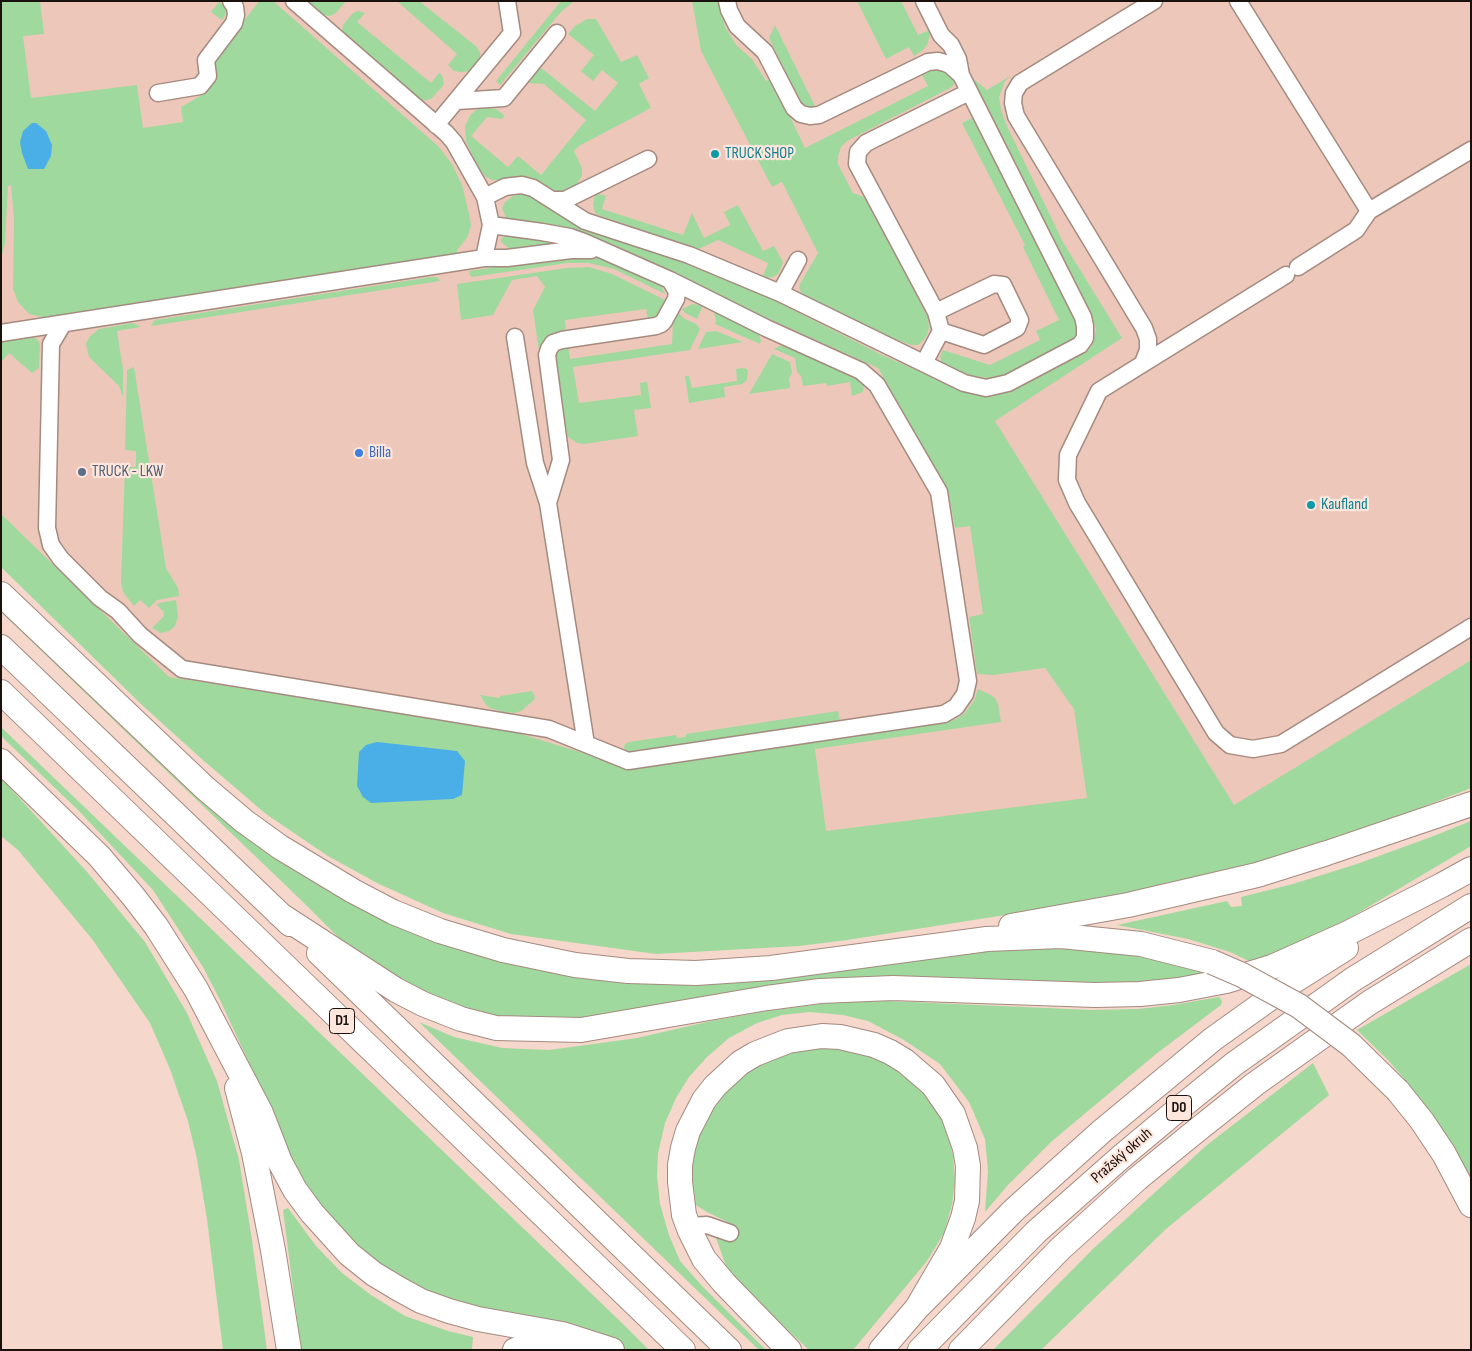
<!DOCTYPE html>
<html>
<head>
<meta charset="utf-8">
<style>
  body { margin:0 }
  #map { position:relative; width:1472px; height:1351px; overflow:hidden; background:#f5d7cc; font-family:"Sofia Sans Condensed",sans-serif }
  canvas { display:block }
  .frame { position:absolute; inset:0; border:2px solid #1a100c; pointer-events:none }
</style>
</head>
<body>
<div id="map">
<canvas width="1472" height="1351"></canvas>
<div class="frame"></div>
</div>
<script>
const g = document.querySelector('canvas').getContext('2d');
g.lineJoin = 'round';
function fill(path, color) {
  g.fillStyle = color;
  g.fill(path, 'evenodd');
}
function poly(rows) {
  const path = new Path2D();
  for (const r of rows) {
    path.moveTo(r[0], r[1]);
    for (let i = 2; i < r.length; i += 2) path.lineTo(r[i], r[i + 1]);
  }
  return path;
}
function strokePath(path, color, width, dash) {
  g.strokeStyle = color;
  g.lineWidth = width;
  g.lineCap = dash ? 'butt' : 'round';
  g.setLineDash(dash || []);
  g.stroke(path);
}
function drawText(font, color, halo, rows, align = 'center') {
  g.font = font + ' "Sofia Sans Condensed",sans-serif';
  g.lineWidth = 4.5;
  g.setLineDash([]);
  g.textBaseline = 'middle';
  g.strokeStyle = halo;
  g.fillStyle = color;
  for (const [text, x, y, turn = 0] of rows) {
    g.save();
    g.translate(x, y);
    g.rotate((+turn || 0) * Math.PI / 180);
    g.textAlign = isNaN(turn) ? turn : align;
    if (halo) g.strokeText(text, 0, 0);
    g.fillText(text, 0, 0);
    g.restore();
  }
}
const built = poly([
  [1,1,1471,1,1471,660,1235,805,821,840,163,693,1,566]
]);
const green = poly([
  [1,1,40,1,44,34,23,36,31,98,137,85,143,128,183,122,181,107,207,92,214,81,212,63,259,1,273,1,438,146,452,164,462,185,470,218,471,226,467,238,457,250,457,255,47,318,29,314,18,302,13,289,14,221,11,185,8,186,5,243,1,259],
  [306,1,346,1,336,13,330,16,321,15],
  [397,1,419,1,477,47,480,53,480,59,477,64,470,71,461,72,454,71,448,65,457,54],
  [561,1,574,1,560,13,500,85,496,81],
  [692,1,719,1,725,27,737,46,752,59,766,81,772,79,805,148,928,86,921,73,930,69,939,68,946,71,951,76,955,82,952,87,847,141,841,147,838,156,838,164,853,193,867,198,928,318,929,328,927,335,923,341,918,345,911,345,892,338,802,294,799,288,800,284,818,253,782,182,772,187,701,51],
  [857,1,901,1,918,35,929,30,930,35,927,45,923,50,914,56,909,47,886,59],
  [219,2,224,6,226,11,225,15,222,20,211,12],
  [358,11,365,13,357,22,431,83,439,73,442,75,444,83,442,87,431,99,423,101,419,99,345,37,342,32,343,25,353,13],
  [587,19,596,19,621,62,637,55,649,78,639,84,651,108,579,146,574,151,582,168,582,176,575,187,562,193,553,190,536,180,526,176,501,180,492,180,486,177,478,167,466,141,465,126,471,114,478,109,486,108,496,109,503,114,504,116,502,119,487,117,471,136,508,167,518,156,541,175,586,120,544,84,527,83,540,67,595,111,618,83,602,70,593,81,581,71,594,55,568,34,575,26],
  [775,25,815,106,807,107,800,102,769,38],
  [1012,75,1005,81,999,97,1001,109,1006,124,1063,242,1122,338,995,421,1234,805,1471,660,1471,788,1392,819,1301,850,1204,876,1095,899,1024,912,847,940,799,946,656,954,511,934,443,913,377,883,328,856,266,814,204,761,142,705,1,567,1,514,169,677,508,730,629,767,637,767,945,723,956,719,964,714,974,701,978,689,991,695,995,698,998,704,1001,722,815,749,826,831,1087,798,1074,709,1045,668,993,675,977,674,969,617,983,614,970,526,955,528,948,490,878,368,605,245,507,220,502,208,505,202,513,196,520,194,533,197,608,236,684,263,767,297,884,356,971,394,995,395,1009,392,1087,351,1093,344,1096,329,1093,320,971,77,987,90],
  [972,118,1075,315,1077,322,1077,335,1069,344,1004,375,988,378,967,375,942,363,940,357,943,350,990,365,1040,340,1036,331,1059,320,1023,247,1025,245,962,123],
  [600,194,606,196,602,209,683,235,692,213,704,238,730,225,724,212,738,205,763,251,774,246,783,262,781,268,778,274,773,277,767,278,763,276,768,263,718,240,699,249,601,216,595,213,593,204,595,195],
  [508,234,550,239,551,246,510,249,501,242,501,239],
  [590,256,606,259,661,285,665,294,614,269,588,263,567,263,472,277,470,275,469,271,565,257],
  [589,267,612,274,665,300,663,310,659,316,648,322,646,309,565,320,566,332,549,337,544,340,539,351,533,310,545,287,537,276,512,280,493,315,461,320,457,284,567,268],
  [431,277,437,277,440,281,151,326,155,320],
  [693,304,703,306,697,319,685,313,682,309],
  [716,311,759,334,761,341,760,344,715,324,716,320,714,314],
  [678,313,685,319,696,324,700,329,690,350,573,367,579,403,641,395,640,383,647,382,651,408,634,410,638,436,584,444,577,443,567,436,565,432,555,356,557,352,568,346,570,359,672,344,673,323],
  [132,323,138,325,140,327,117,331,123,369,123,397,119,386,89,357,86,344,89,337,99,329],
  [716,331,743,342,698,349,706,332],
  [31,337,37,339,40,344,39,368,32,373,9,353,2,361,1,387,1,341],
  [780,346,787,346,792,347,857,379,864,385,863,392,852,396,850,382,827,386,826,383,803,386,801,376,797,372,795,358,774,349],
  [772,354,790,362,792,373,789,378,790,388,749,394],
  [134,367,166,568,178,588,179,596,157,600,149,608,140,600,134,606,123,592,121,582,125,467,136,467,136,451,125,450,127,370],
  [742,368,747,369,748,372,747,380,742,384,724,387,725,397,689,403,685,376,689,376,692,388,737,381,736,369],
  [176,600,178,617,175,626,169,631,161,633,152,628,164,616,163,614,164,612,157,605,159,603],
  [1,603,321,882,609,974,1025,946,1114,948,1206,973,1167,983,1019,985,621,1016,506,1022,424,997,347,946,303,902,1,612],
  [532,691,535,697,534,700,521,711,515,713,503,712,490,708,486,705,480,695,500,698,500,696],
  [838,711,840,722,631,752,626,752,624,748,625,744,629,742,676,735,677,738,686,737,686,734],
  [1,727,623,1324,649,1350,621,1350,461,1311,359,1256,294,1171,258,1082,220,1000,203,967,153,890,80,812,1,736],
  [1,778,88,873,145,942,187,1013,217,1081,239,1160,252,1240,267,1350,223,1350,207,1219,197,1159,188,1121,170,1069,150,1023,92,939,18,850,1,836],
  [1471,821,1471,846,1353,916,1306,940,1251,962,1230,952,1188,939,1117,925,1227,901,1231,907,1242,906,1241,897,1293,884,1357,864,1431,837],
  [1471,964,1471,1181,1430,1114,1407,1082,1388,1060,1357,1030],
  [1219,997,1222,1001,1221,1005,1156,1054,1051,1142,1008,1185,985,1212,988,1171,985,1139,969,1102,940,1064,904,1040,868,1021,843,1015,810,1012,782,1015,757,1023,729,1038,707,1057,689,1077,676,1098,665,1123,658,1153,657,1176,660,1204,669,1235,680,1261,702,1286,766,1350,759,1350,419,1022,454,1037,502,1048,549,1050,637,1038,711,1021,761,1012,836,1002,888,1001,1091,1010,1138,1009,1173,1005],
  [806,1043,878,1055,919,1085,935,1107,948,1133,953,1156,955,1181,952,1205,944,1233,927,1261,853,1350,809,1350,757,1301,726,1266,715,1235,734,1239,738,1227,707,1212,694,1204,690,1185,692,1153,698,1129,739,1071],
  [1313,1063,1329,1095,1166,1229,1041,1350,993,1350,1094,1248,1207,1145],
  [288,1208,316,1246,342,1273,371,1295,405,1316,448,1331,473,1337,472,1349,301,1350,283,1210]
]);
const water = poly([
  [32,123,36,123,46,131,52,145,51,156,44,169,28,169,22,153,20,142,23,131],
  [377,742,457,751,465,761,462,795,453,799,371,803,363,797,357,786,359,752,366,745]
]);
const minor = poly([
  [294,1,446,133,454,142,485,197,491,225,484,258],
  [727,1,729,10,737,26,765,52,794,108,801,114,810,116,819,115,928,62,938,61,945,63,950,65,961,75],
  [1238,1,1369,211],
  [158,93,200,86,208,76,206,60,234,23,236,15,235,7,231,1],
  [457,101,504,98,557,33],
  [436,125,512,33,507,1],
  [485,197,505,187,512,186,522,185,533,188,585,221,689,255,780,293,964,383,986,388,1008,383,1080,345,1085,338,1085,326,1083,317,961,75,958,59,951,45,941,35,924,1],
  [553,200,565,200,648,159],
  [491,225,542,232,570,237,584,242,670,280,766,328,861,371,877,385,939,492,968,681,965,694,956,707,944,714,628,761,586,744,548,503,561,460,547,355,549,349,553,343,562,340,656,326,661,324,664,321,676,299,677,292,670,280],
  [1298,267,1356,230,1369,211,1471,150],
  [1286,275,1099,391,1068,455,1067,480,1077,503,1216,733,1230,745,1253,749,1281,744,1471,627],
  [780,293,798,260],
  [936,312,994,284,1003,285,1020,320,1017,328,984,345,941,331],
  [63,324,51,344,47,528,51,545,61,559,100,598,118,611,140,635,182,669,549,729,586,744],
  [1,333,484,258,507,258,571,250,591,250],
  [515,337,535,463,548,503],
  [924,363,941,331,936,312,857,164,858,152,866,143,969,92],
  [1143,363,1148,350,1148,339,1144,328,1016,116,1013,103,1014,93,1020,83,1154,1],
  [688,1226,707,1225,730,1233]
]);
const highway = poly([
  [1,594,205,788,244,821,280,847,353,891,393,912,440,931,503,950,575,965,628,971,696,973,771,968,987,939,1061,936,1141,944,1212,962],
  [1,647,290,924],
  [1,692,683,1350],
  [1,761,99,856,133,896,156,926,196,989,261,1113,280,1162,295,1190,312,1213,349,1254,374,1274,399,1289,421,1301,449,1311,478,1319,562,1334,612,1350],
  [279,914,396,990,423,1004,461,1019,496,1028,581,1030,767,998,820,991,893,988,1095,995,1140,994,1179,990,1226,981,1272,967,1348,933,1442,885,1471,869],
  [1011,926,1128,905,1257,875,1327,853,1471,804],
  [319,953,729,1350],
  [237,1088,254,1153,273,1250,289,1350],
  [1398,1091,1422,1121,1444,1154,1471,1205],
  [515,1350,532,1345,563,1346],
  [789,1350,724,1283,704,1259,690,1231,684,1215,680,1182,680,1165,683,1148,688,1131,704,1100,715,1086,740,1063,755,1054,788,1041,822,1036,840,1037,874,1045,890,1052,905,1061,933,1085,953,1114,965,1148,968,1166,967,1201,963,1218,952,1248,917,1308],
  [881,1350,917,1308,1014,1210,1102,1131,1213,1039,1297,979,1346,948],
  [920,1350,1036,1232,1121,1157,1176,1111,1234,1064,1352,980,1471,906],
  [961,1350,1060,1249,1137,1179,1196,1131,1255,1084,1369,1003,1471,940]
]);
const highwayBridge = poly([
  [1212,962,1242,975,1299,1006,1351,1045,1398,1091]
]);
const markers = [
  [715,154,5,"#0f9aa8"],
  [359,453,5,"#3f7fe0"],
  [82,472,5,"#5c6f8a"],
  [1311,505,5,"#0f9aa8"]
];
const shields = [
  [342,1021,25],
  [1179,1108,25]
];
const shieldNames = [
  ["D1",342,1021],
  ["D0",1179,1108]
];
const cultureNames = [
  ["TRUCK SHOP",725,154],
  ["Kaufland",1321,505]
];
const shopNames = [
  ["Billa",369,453]
];
const serviceNames = [
  ["TRUCK - LKW",92,472]
];
const streetNames = [
  ["Pražský okruh",1122,1156,-41]
];
fill(built, '#edc8ba');
fill(green, '#a0d99e');
fill(water, '#4aafe7');
strokePath(minor, '#a58a7f', 19);
strokePath(highway, '#a58a7f', 26);
strokePath(minor, '#fff', 16);
strokePath(highway, '#fff', 24);
strokePath(highwayBridge, '#a58a7f', 26, []);
strokePath(highwayBridge, '#fff', 24);
for (const [x, y, r, color] of markers) {
  const dot = new Path2D();
  dot.arc(x, y, r, 0, 2 * Math.PI);
  g.fillStyle = color;
  g.fill(dot);
  strokePath(dot, '#fee6dc', 2);
}
for (const [x, y, w] of shields) {
  const box = new Path2D();
  box.roundRect(x - w / 2, y - 12.5, w, 25, 4);
  g.fillStyle = '#fee6dc';
  g.fill(box);
  strokePath(box, '#1a100c', 1);
}
drawText('bold 15px', '#1a100c', null, shieldNames);
drawText('16px', '#0d838f', '#fee6dc', cultureNames, 'left');
drawText('16px', '#366cbe', '#fee6dc', shopNames, 'left');
drawText('16px', '#4e5e75', '#fee6dc', serviceNames, 'left');
drawText('16px', '#1a100c', '#fee6dc', streetNames);
</script>
</body>
</html>
